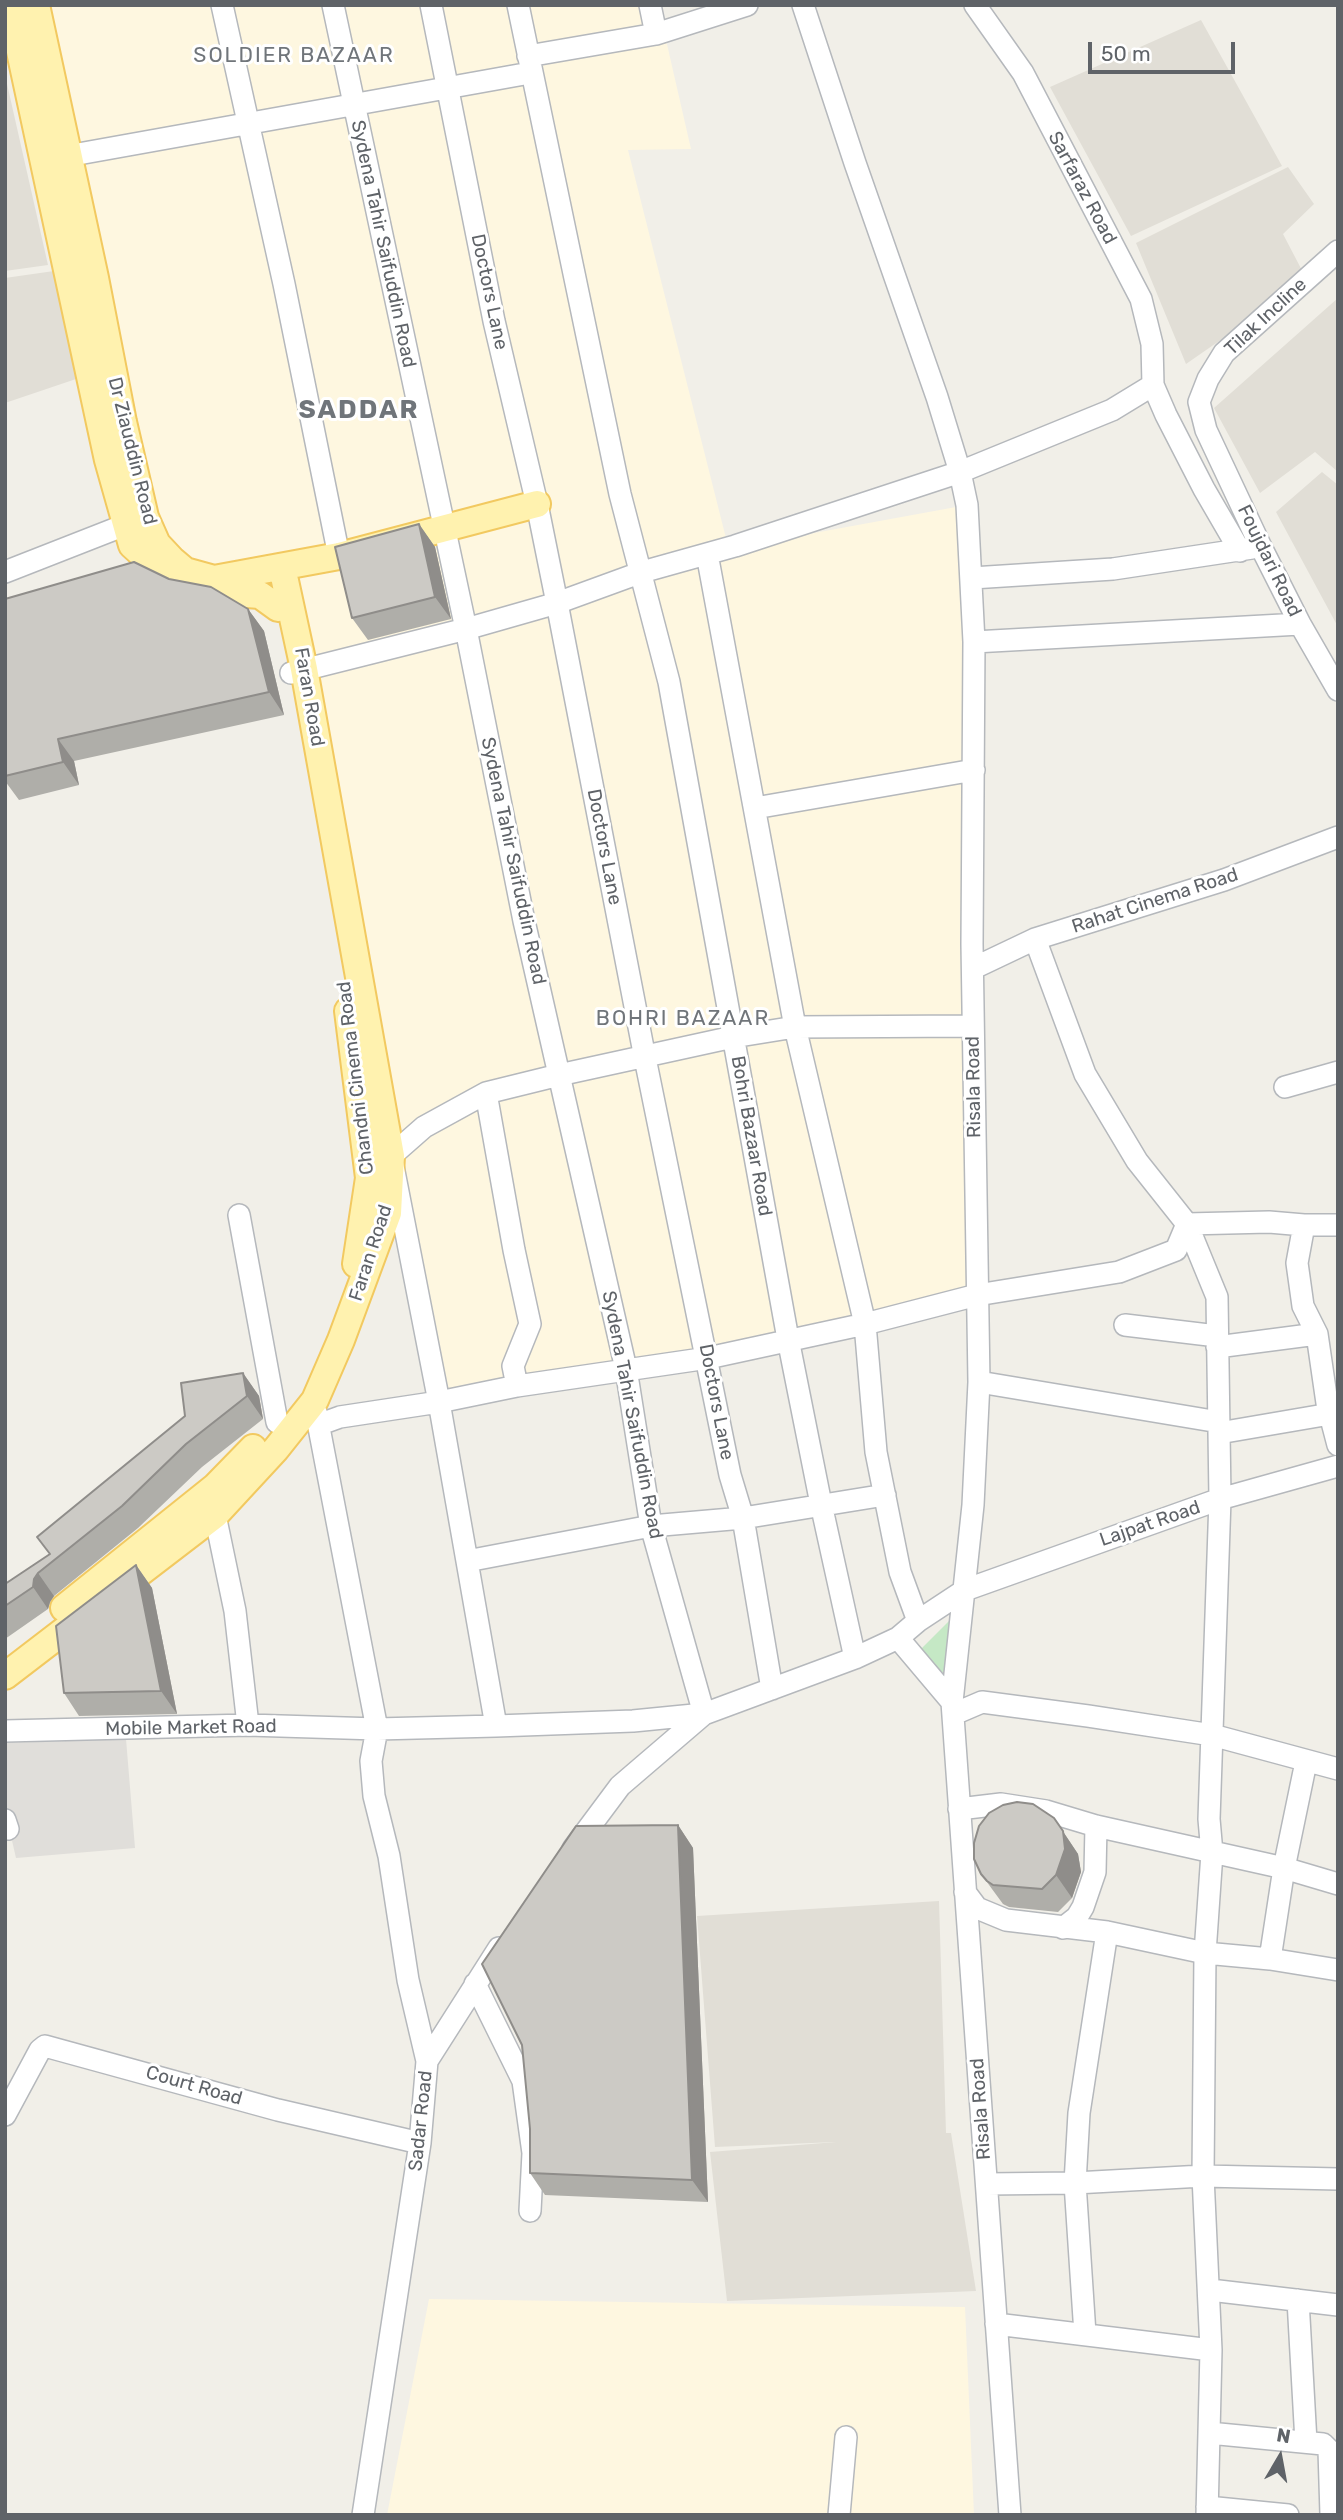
<!DOCTYPE html>
<html>
<head>
<meta charset="utf-8">
<style>
  body { margin:0 }
  #map { position:relative; width:1343px; height:2520px; overflow:hidden; background:#f1efe8; font-family:Rubik,sans-serif }
  canvas { display:block }
  .frame { position:absolute; inset:0; border:7px solid #5f6368; pointer-events:none }
  .north { position:absolute; left:1245px; top:2422px; width:70px; height:70px; -webkit-text-stroke:5px #fff; paint-order:stroke; rotate:10deg; font-size:19px; font-weight:700; line-height:28px; text-align:center; color:#5f6368 }
  .north::after { content:''; display:block; margin:auto; width:24px; height:32px; background:#5f6368; clip-path:polygon(50% 0,100% 100%,50% 72%,0 100%) }
  .scale { position:absolute; left:1088px; top:42px; width:147px; height:32px; box-sizing:border-box; border:4px solid #5f6368; border-top:0; padding-left:9px; font-size:21px; line-height:24px; white-space:nowrap; color:#5f6368; -webkit-text-stroke:5px #fff; paint-order:stroke }
</style>
</head>
<body>
<div id="map">
<canvas width="1343" height="2520"></canvas>
<div class="frame"></div>
<div class="north">N</div>
<div class="scale">50 m</div>
</div>
<script>
const g = document.querySelector('canvas').getContext('2d');
g.lineJoin = 'round';
function fill(path, color) {
  g.fillStyle = color;
  g.fill(path, 'evenodd');
}
function poly(rows) {
  const path = new Path2D();
  for (const r of rows) {
    path.moveTo(r[0], r[1]);
    for (let i = 2; i < r.length; i += 2) path.lineTo(r[i], r[i + 1]);
  }
  return path;
}
function strokePath(path, color, width, dash) {
  g.strokeStyle = color;
  g.lineWidth = width;
  g.lineCap = dash ? 'butt' : 'round';
  g.setLineDash(dash || []);
  g.stroke(path);
}
function drawText(font, color, halo, rows, align = 'center') {
  g.font = font + ' Rubik,sans-serif';
  g.lineWidth = 6;
  g.setLineDash([]);
  g.textBaseline = 'middle';
  g.strokeStyle = halo;
  g.fillStyle = color;
  for (const [text, x, y, turn = 0] of rows) {
    g.save();
    g.translate(x, y);
    g.rotate((+turn || 0) * Math.PI / 180);
    g.textAlign = isNaN(turn) ? turn : align;
    if (halo) g.strokeText(text, 0, 0);
    g.fillText(text, 0, 0);
    g.restore();
  }
}
const commercial = poly([
  [9,5,658,5,691,149,628,150,731,558,814,533,967,505,977,1295,439,1402,304,670,291,673,278,608,164,574],
  [429,2299,965,2307,974,2515,387,2515]
]);
const industrial = poly([
  [126,1739,135,1848,16,1858,5,1810,5,1743]
]);
const education = poly([
  [1201,20,1282,166,1131,236,1050,87],
  [5,75,48,265,5,271],
  [1288,167,1314,204,1283,234,1307,280,1186,364,1136,243],
  [54,271,76,379,5,403,5,278],
  [1338,298,1338,472,1315,452,1260,493,1214,408],
  [1322,472,1338,485,1338,627,1276,512],
  [939,1901,946,2133,951,2133,976,2291,727,2301,710,2152,836,2142,715,2147,697,1916]
]);
const green = poly([
  [950,1620,948,1676,916,1654]
]);
const minor = poly([
  [222,5,284,284,339,556],
  [431,5,494,321,537,504,557,603,645,1058,730,1475,743,1518,772,1689],
  [518,5,620,494,669,682,788,1339,821,1504,855,1658],
  [650,5,656,34],
  [803,5,855,163,937,397,960,472,967,505,974,642,972,944,979,1382,973,1505,952,1702,1010,2515],
  [975,5,1023,73,1141,299,1152,344,1153,385,1166,415,1204,489,1240,551],
  [528,56,656,34,747,5],
  [67,156,530,73],
  [1338,251,1224,353,1208,379,1199,402,1206,430,1261,547,1300,624,1338,690],
  [707,554,795,1027,865,1324,876,1452,900,1572,918,1621],
  [5,572,125,525],
  [972,578,1113,569,1252,548],
  [974,642,1300,624],
  [291,673,466,629,557,603,642,572,735,546,960,472,1112,410,1153,385],
  [755,808,974,770],
  [1035,939,1085,1074,1137,1161,1187,1224,1217,1297,1220,1499,1209,1819,1212,1853,1205,1953,1203,2176,1211,2350,1207,2515],
  [974,968,1035,939,1224,880,1338,837],
  [1285,1087,1338,1072],
  [486,1093,514,1250,530,1324,513,1366,517,1386],
  [239,1215,277,1422],
  [1304,1225,1338,1225],
  [1125,1325,1217,1336],
  [1217,1347,1317,1334],
  [979,1382,1219,1422],
  [316,1412,377,1729,371,1761,374,1796,389,1856,408,1980,427,2061,420,2143,363,2515],
  [318,1425,340,1417,439,1402,517,1386,708,1358,865,1324,977,1295,1119,1272,1176,1250,1187,1224,1269,1222,1304,1225,1297,1263,1303,1306,1317,1334,1327,1403,1338,1445],
  [1219,1433,1330,1414],
  [215,1515,235,1611,248,1725],
  [467,1561,651,1526,743,1518,885,1495],
  [898,1638,952,1702],
  [954,1714,982,1702,1088,1716,1212,1735,1338,1769],
  [496,1726,439,1402,391,1156,424,1127,486,1093,559,1075,733,1037,795,1027,973,1026],
  [5,1731,248,1725,377,1729,496,1726,633,1721,704,1714,651,1526,626,1369,524,921,466,629,333,5],
  [959,1809,1001,1804,1046,1811,1096,1826,1284,1868,1338,1884],
  [5,1820,8,1829],
  [573,1849,620,1786,704,1714,855,1658,898,1638,918,1621,965,1590,1220,1499,1338,1466],
  [965,1892,977,1908,1006,1920,1107,1932,1205,1953,1270,1959,1338,1970],
  [1063,1928,1077,1917,1083,1907,1095,1872,1096,1826],
  [1270,1959,1284,1868,1306,1762],
  [475,1984,523,2081,533,2153,530,2211],
  [427,2061,499,1948],
  [5,2115,40,2050,45,2046,278,2110,420,2143],
  [987,2184,1075,2183,1203,2176,1338,2179],
  [1210,2290,1338,2305],
  [1298,2300,1306,2442],
  [996,2324,1211,2350],
  [1085,2334,1075,2183,1079,2113,1107,1932],
  [1209,2433,1323,2444,1329,2450,1331,2515],
  [1207,2507,1288,2515],
  [839,2515,846,2437]
]);
const major = poly([
  [10,5,108,460,132,545,164,574,220,592,260,595,278,608],
  [36,5,95,278,123,422,145,517,157,544,172,560,185,571,214,579,339,556,537,504],
  [348,1011,369,1178,356,1264],
  [64,1608,215,1487,253,1448],
  [5,1676,215,1515,276,1449,315,1400,341,1340,388,1213,391,1156,304,669,282,567]
]);
const wall = poly([
  [419,524,435,547,451,619,368,640,352,618],
  [5,599,248,609,264,631,284,715,74,761,79,785,19,800,5,781],
  [243,1373,259,1396,263,1419,202,1467,138,1528,54,1596,50,1602,48,1609,5,1639,5,1584,50,1554],
  [136,1565,152,1588,177,1714,79,1716,64,1693],
  [1054,1818,1078,1854,1081,1872,1072,1898,1058,1912,1009,1907,1003,1904,981,1874],
  [678,1825,693,1848,708,2202,545,2195,530,2173]
]);
const shadedWall = poly([
  [419,524,435,547,451,619,435,597],
  [248,609,264,631,284,715,269,692],
  [58,739,74,761,79,785,63,762],
  [243,1373,259,1396,263,1419,247,1396],
  [136,1565,152,1588,177,1714,161,1691],
  [38,1573,54,1596,50,1602,48,1609,33,1587,34,1579],
  [1054,1818,1078,1854,1081,1872,1072,1898,1056,1875],
  [678,1825,693,1848,708,2202,692,2180]
]);
const building = poly([
  [419,524,435,597,352,618,335,547,419,524],
  [134,562,169,579,211,587,248,609,269,692,58,739,63,762,5,776,5,599,134,562],
  [243,1373,247,1396,186,1444,122,1506,38,1573,34,1579,33,1587,5,1606,5,1584,50,1554,37,1537,185,1416,181,1383,243,1373],
  [136,1565,161,1691,64,1693,56,1626,136,1565],
  [1017,1802,1033,1804,1054,1818,1063,1831,1065,1849,1056,1875,1042,1889,993,1885,987,1881,981,1874,974,1859,974,1843,979,1826,989,1813,1003,1805,1017,1802],
  [678,1825,692,2180,530,2173,530,2129,522,2045,482,1964,576,1826,678,1825]
]);
const streetNames = [
  ["Sarfaraz Road",1082,188,62],
  ["Sydena Tahir Saifuddin Road",383,244,78],
  ["Doctors Lane",489,292,78],
  ["Tilak Incline",1266,317,-43],
  ["Dr Ziauddin Road",132,451,76],
  ["Foujdari Road",1269,561,64],
  ["Faran Road",309,697,80],
  ["Doctors Lane",604,847,79],
  ["Sydena Tahir Saifuddin Road",513,861,78],
  ["Rahat Cinema Road",1155,901,-18],
  ["Chandni Cinema Road",356,1078,-97],
  ["Risala Road",974,1087,-91],
  ["Bohri Bazaar Road",751,1136,80],
  ["Faran Road",371,1253,-72],
  ["Doctors Lane",716,1402,79],
  ["Sydena Tahir Saifuddin Road",632,1415,79],
  ["Lajpat Road",1150,1524,-19],
  ["Mobile Market Road",191,1728,-1],
  ["Court Road",194,2086,16],
  ["Risala Road",981,2109,-94],
  ["Sadar Road",421,2121,-84]
];
const neighbourhoodNames = [
  ["SOLDIER BAZAAR",294,56],
  ["BOHRI BAZAAR",683,1019]
];
const districtNames = [
  ["SADDAR",359,410]
];
fill(commercial, '#fef7e0');
fill(industrial, '#e0deda');
fill(education, '#e1ded6');
fill(green, '#c5e8c5');
strokePath(minor, '#b5b8bc', 24);
strokePath(major, '#f2c960', 30);
strokePath(minor, '#fff', 21);
strokePath(major, '#fff2af', 26);
fill(wall, '#afaea9');
fill(shadedWall, '#8f8d8a');
fill(building, '#cccac5');
strokePath(building, '#8f8d8a', 2);
drawText('19px', '#5f6368', '#fff', streetNames);
g.letterSpacing = '2px';
drawText('21px', '#70757a', '#fff', neighbourhoodNames);
g.letterSpacing = '0px';
g.letterSpacing = '2px';
drawText('bold 26px', '#70757a', '#fff', districtNames);
g.letterSpacing = '0px';
</script>
</body>
</html>
